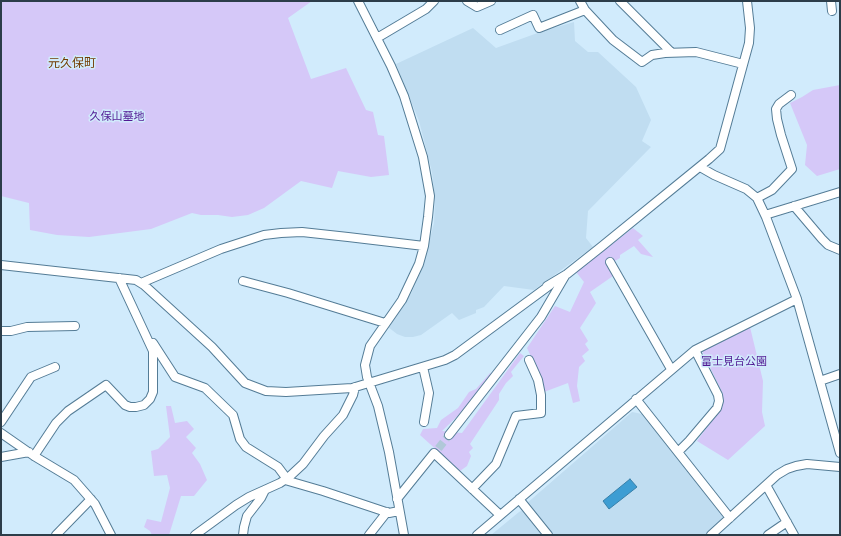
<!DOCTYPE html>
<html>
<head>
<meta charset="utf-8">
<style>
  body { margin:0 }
  #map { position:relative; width:841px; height:536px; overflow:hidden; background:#d1ebfc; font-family:Rubik,sans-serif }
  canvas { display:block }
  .frame { position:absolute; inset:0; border:2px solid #2c3d49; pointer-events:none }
</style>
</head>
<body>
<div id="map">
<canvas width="841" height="536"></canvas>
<div class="frame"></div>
</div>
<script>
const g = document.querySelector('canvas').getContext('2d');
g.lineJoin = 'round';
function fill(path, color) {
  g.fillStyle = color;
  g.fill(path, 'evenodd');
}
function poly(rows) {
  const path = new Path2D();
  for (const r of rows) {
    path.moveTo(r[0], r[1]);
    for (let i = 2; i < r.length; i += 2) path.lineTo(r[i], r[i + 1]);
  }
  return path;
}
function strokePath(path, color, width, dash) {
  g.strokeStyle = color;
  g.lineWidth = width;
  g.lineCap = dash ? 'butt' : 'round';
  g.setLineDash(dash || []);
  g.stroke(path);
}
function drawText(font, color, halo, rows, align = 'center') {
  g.font = font + ' Rubik,"Noto Sans JP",sans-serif';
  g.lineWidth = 3;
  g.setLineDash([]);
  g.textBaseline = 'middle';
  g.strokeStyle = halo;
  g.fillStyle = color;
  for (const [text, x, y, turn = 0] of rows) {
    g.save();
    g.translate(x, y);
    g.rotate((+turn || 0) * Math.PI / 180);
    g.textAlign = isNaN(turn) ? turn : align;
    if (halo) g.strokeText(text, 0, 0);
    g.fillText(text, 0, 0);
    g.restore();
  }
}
const built = poly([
  [574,22,575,41,588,52,598,52,636,87,651,120,642,141,651,147,588,211,586,238,593,247,534,290,504,286,484,307,476,310,476,313,459,320,452,313,421,335,413,337,405,337,397,334,388,327,411,294,423,266,434,223,435,201,432,172,419,121,396,64,473,28,496,48,543,31],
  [632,412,642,414,723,515,722,520,705,535,551,535,526,504],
  [523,510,543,535,491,535,519,512]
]);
const green = poly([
  [1,1,312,1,288,18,311,79,346,68,366,110,373,112,378,135,384,136,389,175,371,177,338,171,332,188,301,181,264,208,248,215,232,217,218,215,201,215,192,213,151,229,89,237,57,235,30,230,29,203,1,196],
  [840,85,840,169,817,176,805,165,807,145,790,103,802,97,813,90],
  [633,228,643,236,638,240,653,257,641,254,634,246,620,255,620,258,608,265,613,276,590,292,596,303,580,328,588,341,585,344,589,350,582,356,585,361,579,367,577,386,580,401,573,403,568,383,544,392,541,378,527,348,555,306,570,312,584,282,576,272],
  [750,327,763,381,762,412,765,426,728,460,697,441,722,407,723,394,702,351],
  [520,353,524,356,511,372,513,376,506,383,499,394,499,400,470,444,473,448,469,452,471,456,467,466,460,471,420,435,423,429,437,428,441,420,458,408,469,392,476,389,490,373,493,374,471,403,442,431,462,433],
  [166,406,171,406,175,423,187,421,194,429,186,437,196,448,192,453,200,464,207,480,194,496,181,496,169,535,152,535,150,531,144,527,147,519,161,522,170,488,167,475,154,476,151,451,158,449,170,437]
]);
const water = poly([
  [630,479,637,487,609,509,603,501,630,479]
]);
const streetTunnel = poly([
  [431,458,449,435]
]);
const street = poly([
  [358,1,391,66,404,96,423,157,430,196,428,217,424,246,419,264,402,300,370,346,365,365,367,377,378,406,389,452,404,535],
  [467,1,477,7,491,1],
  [580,1,585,10,613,40,642,62,652,55,665,53,696,52,743,64],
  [620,1,671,52],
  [831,1,832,11],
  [500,30,533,15,539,28,585,10],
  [377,38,426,9,434,1],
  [700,167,714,175,746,189,757,198,766,217,797,299,840,453],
  [757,198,772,190,792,169,781,135,777,119,776,109,779,104,791,95],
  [794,206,822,239,828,245,840,250],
  [765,215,840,192],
  [610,262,671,369],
  [1,265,136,280,144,285,212,347,245,383,266,391,286,392,352,388,445,360,455,355,550,285],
  [243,281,288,293,385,323],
  [141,283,221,249,264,235,281,233,302,232,348,237,424,246],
  [547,286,567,274,601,247,709,159,720,149,749,43,750,28,747,1],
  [1,331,11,331,27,327,75,326],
  [153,343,175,377,205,388,233,415,240,439,246,447,278,467,287,479],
  [423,367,429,393,424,422],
  [820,381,840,374],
  [636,399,730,518],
  [1,422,31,377,55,367],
  [1,433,34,456,74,480,95,504,111,535],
  [449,435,541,317,565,276],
  [678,452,689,441,717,408,719,401,718,395,695,350],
  [34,456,56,423,68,411,106,385,125,405,130,407,136,407,144,405,150,399,153,392,153,351,119,278],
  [1,457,29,452],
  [285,480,323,491,389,513,399,511],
  [766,485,794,535],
  [472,489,496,464,516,416,541,413,541,395,538,380,529,360],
  [397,499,434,453,500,515],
  [519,499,548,535],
  [56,535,91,499],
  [195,535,236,505,249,497,280,483,289,477,303,464,324,436,343,415,353,395,355,387],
  [243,535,244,527,247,516,261,498,265,490],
  [369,535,387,512],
  [477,535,695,350,797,299],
  [711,535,777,475,787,469,796,466,807,464,840,467],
  [768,535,787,522]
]);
const parkNames = [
  ["久保山墓地",117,117],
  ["富士見台公園",734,362]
];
const neighbourhoodNames = [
  ["元久保町",72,64]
];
fill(built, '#c0ddf1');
fill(green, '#d5c8f8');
fill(water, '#3d9dd3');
strokePath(water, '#3880aa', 1);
strokePath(streetTunnel, '#b0c8d8', 8, [8, 4]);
strokePath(street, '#547c96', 10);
strokePath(street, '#fff', 8);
drawText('11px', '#521a94', '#d1ebfc', parkNames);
drawText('12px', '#733c00', '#d1ebfc', neighbourhoodNames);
</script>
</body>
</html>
